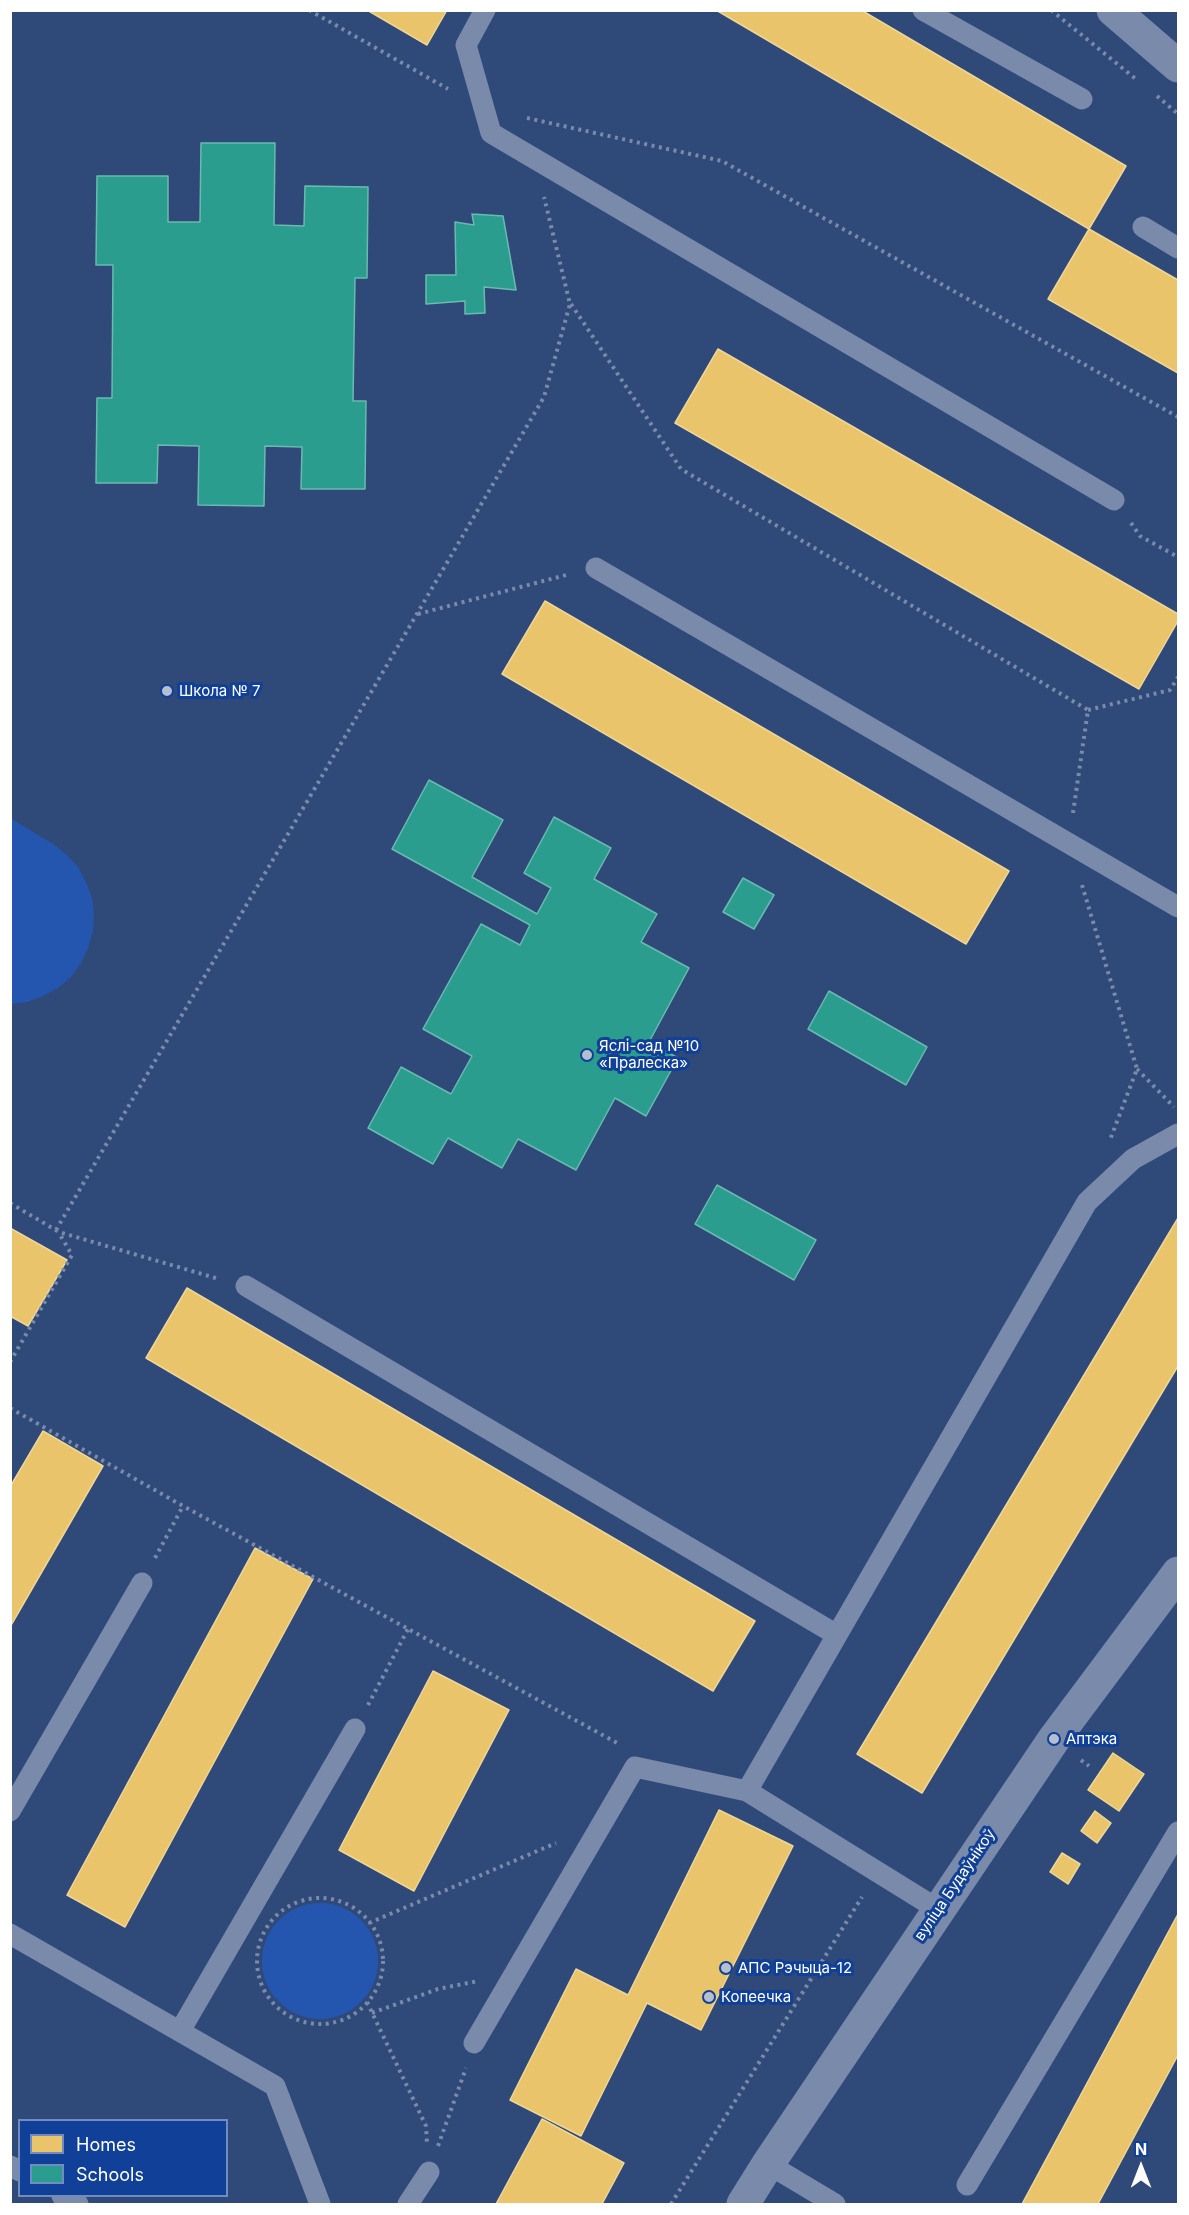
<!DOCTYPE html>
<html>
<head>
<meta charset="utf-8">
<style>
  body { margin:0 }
  #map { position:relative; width:1189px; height:2215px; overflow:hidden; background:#2f4979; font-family:Inter,sans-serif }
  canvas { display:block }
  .frame { position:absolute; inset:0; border:12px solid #fff; pointer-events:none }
  .legend { position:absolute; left:18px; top:2119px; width:210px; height:78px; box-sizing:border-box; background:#104098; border:2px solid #708cc1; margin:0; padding:8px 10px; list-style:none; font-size:18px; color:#fff }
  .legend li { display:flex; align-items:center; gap:12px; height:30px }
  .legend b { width:30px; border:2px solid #708cc1 }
  .north { position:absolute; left:1111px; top:2137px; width:60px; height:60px; -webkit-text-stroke:4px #104098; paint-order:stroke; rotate:0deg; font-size:16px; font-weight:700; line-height:24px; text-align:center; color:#fff }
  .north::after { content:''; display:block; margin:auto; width:21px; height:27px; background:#fff; clip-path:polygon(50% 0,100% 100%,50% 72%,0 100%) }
</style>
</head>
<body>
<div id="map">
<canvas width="1189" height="2215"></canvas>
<div class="frame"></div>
<ul class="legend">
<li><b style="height:16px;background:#e9c46a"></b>Homes</li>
<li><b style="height:16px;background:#2a9d8f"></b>Schools</li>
</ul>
<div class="north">N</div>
</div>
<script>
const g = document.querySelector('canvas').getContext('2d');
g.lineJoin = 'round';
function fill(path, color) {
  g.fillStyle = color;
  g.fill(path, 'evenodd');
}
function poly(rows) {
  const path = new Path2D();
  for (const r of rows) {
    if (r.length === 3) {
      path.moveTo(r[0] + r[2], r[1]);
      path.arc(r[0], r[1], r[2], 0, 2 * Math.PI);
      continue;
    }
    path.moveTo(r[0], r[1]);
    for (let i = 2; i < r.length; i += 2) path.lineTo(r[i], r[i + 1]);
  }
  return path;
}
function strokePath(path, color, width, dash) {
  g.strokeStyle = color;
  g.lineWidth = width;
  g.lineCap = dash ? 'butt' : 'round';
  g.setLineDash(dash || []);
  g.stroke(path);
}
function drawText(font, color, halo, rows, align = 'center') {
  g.font = font + ' Inter,sans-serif';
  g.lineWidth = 6;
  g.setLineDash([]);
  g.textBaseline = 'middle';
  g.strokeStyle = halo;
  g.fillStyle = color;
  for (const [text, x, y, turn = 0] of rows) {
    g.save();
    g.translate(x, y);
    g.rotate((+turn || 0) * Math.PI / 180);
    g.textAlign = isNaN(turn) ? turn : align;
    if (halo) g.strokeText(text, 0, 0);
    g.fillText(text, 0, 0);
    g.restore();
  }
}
const green = poly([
  [10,818,53,844,66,854,78,867,86,882,92,898,94,914,93,931,88,948,81,963,71,977,58,988,43,996,27,1002,11,1004],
  [320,1961,58]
]);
const homes = poly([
  [367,10,447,10,427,45,367,10],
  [716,10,861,10,1126,166,1089,229,716,10],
  [1089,229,1178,280,1178,373,1048,299,1089,229],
  [718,349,1178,614,1178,621,1139,689,675,423,718,349],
  [545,601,1009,871,966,944,502,674,545,601],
  [1178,1218,1178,1366,922,1793,857,1754,1178,1218],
  [10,1228,67,1260,28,1326,10,1316,10,1228],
  [187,1288,755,1621,713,1691,146,1358,187,1288],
  [43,1431,103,1466,10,1627,10,1487,43,1431],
  [255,1548,313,1579,125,1927,67,1895,255,1548],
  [433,1671,509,1710,414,1891,339,1850,433,1671],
  [1113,1753,1144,1774,1119,1811,1088,1790,1113,1753],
  [719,1810,793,1846,701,2030,647,2003,581,2136,510,2100,576,1969,628,1995,719,1810],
  [1095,1811,1111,1823,1097,1843,1081,1831,1095,1811],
  [1062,1853,1080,1864,1068,1884,1050,1872,1062,1853],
  [1178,1914,1178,2055,1098,2204,1022,2204,1178,1914],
  [542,2119,624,2163,602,2204,496,2204,542,2119]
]);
const schools = poly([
  [201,143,275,143,274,225,304,226,305,186,368,187,367,278,355,278,353,401,366,401,365,489,301,489,302,447,265,446,264,506,198,505,199,446,158,445,157,483,96,483,97,398,112,398,113,265,96,265,97,176,168,176,168,222,200,222,201,143],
  [472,214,503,216,516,290,484,287,485,313,465,314,465,301,426,304,426,275,456,275,455,222,474,225,472,214],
  [429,780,503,820,472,877,537,914,551,888,524,873,554,817,611,848,594,879,657,914,641,942,689,968,649,1042,678,1058,646,1116,615,1098,576,1170,518,1139,502,1168,448,1138,433,1164,368,1128,401,1067,451,1094,472,1056,423,1029,481,924,520,945,530,925,392,849,429,780],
  [743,878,774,895,754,929,723,912,743,878],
  [829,991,927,1047,906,1085,808,1029,829,991],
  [717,1185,816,1240,794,1280,695,1224,717,1185]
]);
const path = poly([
  [309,10,448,89],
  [1051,10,1137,80],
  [1157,96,1178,114],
  [527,118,722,161,1178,417],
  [571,304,681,469,1088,710,1073,813],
  [1131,523,1140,536,1178,557],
  [418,614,570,574],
  [1088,710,1170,690,1178,677],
  [1082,885,1137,1069,1110,1140],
  [1137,1069,1174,1107],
  [10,1203,59,1232,219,1279],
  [56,1230,544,397,570,304,544,197],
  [10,1362,72,1255,59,1233],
  [10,1408,183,1506,619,1744],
  [155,1558,183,1506],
  [368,1705,408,1629],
  [1081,1760,1089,1766],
  [320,1961,63],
  [369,1923,556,1843],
  [367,2002,426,2126,427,2144],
  [372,2013,438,1989,478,1981],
  [438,2146,466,2068],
  [671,2204,862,1897]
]);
const service = poly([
  [485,10,466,45,491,133,1114,500],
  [923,10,1082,99],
  [1143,227,1178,248],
  [596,568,1178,907],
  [246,1286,837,1635,747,1791],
  [837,1635,1087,1202,1133,1159,1178,1134],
  [10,1811,142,1583],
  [10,1934,275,2086,320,2204],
  [180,2031,355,1729],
  [474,2043,635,1767,747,1791,939,1910],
  [768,2164,835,2204],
  [10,2166,20,2171],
  [967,2185,1178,1832],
  [62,2196,78,2204],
  [408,2204,429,2172]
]);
const minor = poly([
  [1113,10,1178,66],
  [743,2204,768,2164,1054,1739,1178,1573]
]);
const markers = [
  [167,691,6,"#b6bfd0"],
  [587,1055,6,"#b6bfd0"],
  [1054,1739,6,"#b6bfd0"],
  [726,1968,6,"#b6bfd0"],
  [709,1997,6,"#b6bfd0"]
];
const poiNames = [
  ["Школа № 7",179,691],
  ["Яслі-сад №10",599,1046],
  ["«Пралеска»",599,1063],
  ["Аптэка",1066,1739],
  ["АПС Рэчыца-12",738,1968],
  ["Копеечка",721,1997]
];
const streetNames = [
  ["вуліца Будаўнікоў",955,1885,-56]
];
fill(green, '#2556af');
fill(homes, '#e9c46a');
strokePath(homes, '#f0d697', 1.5);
fill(schools, '#2a9d8f');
strokePath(schools, '#6abab1', 1.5);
strokePath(path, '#798aab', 4, [3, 4.5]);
strokePath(service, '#798aab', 21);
strokePath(minor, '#798aab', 33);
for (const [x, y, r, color] of markers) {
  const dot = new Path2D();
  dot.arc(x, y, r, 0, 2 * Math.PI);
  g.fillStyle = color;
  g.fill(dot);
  strokePath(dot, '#104098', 2);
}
drawText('15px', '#fff', '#104098', poiNames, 'left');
drawText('15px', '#fff', '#104098', streetNames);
</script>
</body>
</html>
